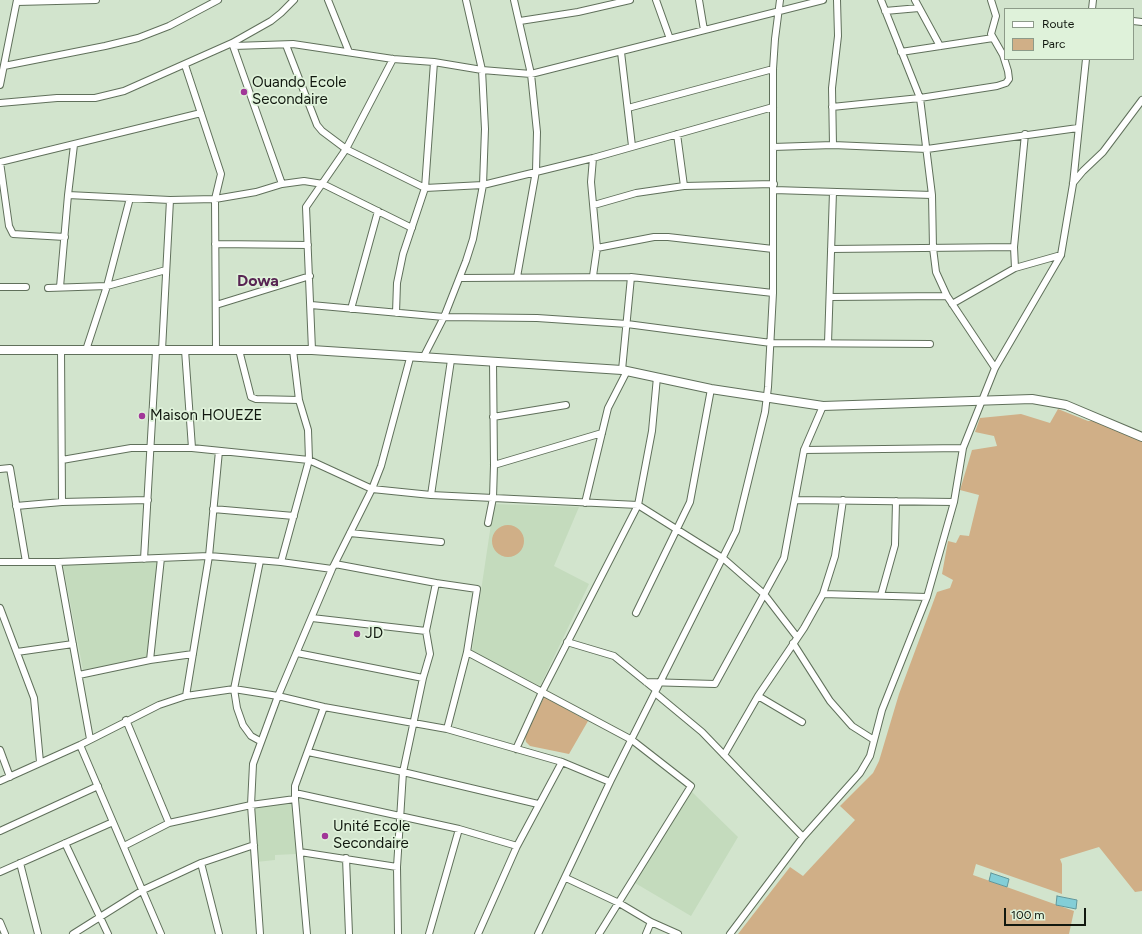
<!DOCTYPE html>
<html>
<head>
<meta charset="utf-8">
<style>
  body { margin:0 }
  #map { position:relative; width:1142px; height:934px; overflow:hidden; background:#d2e4cd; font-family:Figtree,sans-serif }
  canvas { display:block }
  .legend { position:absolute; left:1004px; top:8px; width:130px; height:52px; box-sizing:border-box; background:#dff2da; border:1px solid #8d9b89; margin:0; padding:5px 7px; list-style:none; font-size:12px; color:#11180f }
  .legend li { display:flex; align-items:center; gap:8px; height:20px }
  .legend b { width:20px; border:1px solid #8d9b89 }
  .scale { position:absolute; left:1004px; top:908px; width:82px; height:18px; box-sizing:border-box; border:2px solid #11180f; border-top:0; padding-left:5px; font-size:12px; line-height:14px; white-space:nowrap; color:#11180f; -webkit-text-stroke:3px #dff2da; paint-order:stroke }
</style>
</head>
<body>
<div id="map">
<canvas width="1142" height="934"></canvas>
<ul class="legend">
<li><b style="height:5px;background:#fff"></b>Route</li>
<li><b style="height:11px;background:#d0af87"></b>Parc</li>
</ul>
<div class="scale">100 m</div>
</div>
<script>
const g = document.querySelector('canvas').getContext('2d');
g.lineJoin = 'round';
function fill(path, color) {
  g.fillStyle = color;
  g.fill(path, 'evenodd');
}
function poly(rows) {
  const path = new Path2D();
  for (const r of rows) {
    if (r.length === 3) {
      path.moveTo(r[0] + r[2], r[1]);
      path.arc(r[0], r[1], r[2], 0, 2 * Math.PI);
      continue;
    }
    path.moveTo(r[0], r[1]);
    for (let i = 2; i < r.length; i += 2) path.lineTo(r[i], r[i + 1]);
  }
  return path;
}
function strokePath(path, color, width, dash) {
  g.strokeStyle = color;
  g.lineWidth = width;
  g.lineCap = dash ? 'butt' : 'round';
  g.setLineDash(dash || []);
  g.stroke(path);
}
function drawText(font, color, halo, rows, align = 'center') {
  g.font = font + ' Figtree,sans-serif';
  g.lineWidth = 3.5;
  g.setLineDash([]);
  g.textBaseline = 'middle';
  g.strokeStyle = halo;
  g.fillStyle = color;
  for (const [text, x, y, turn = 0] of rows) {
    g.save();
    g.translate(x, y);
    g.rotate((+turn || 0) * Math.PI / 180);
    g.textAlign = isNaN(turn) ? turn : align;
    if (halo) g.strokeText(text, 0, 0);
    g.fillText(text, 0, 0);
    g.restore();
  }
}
const built = poly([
  [494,504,579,507,554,566,589,584,540,686,472,651],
  [158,561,147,658,83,670,63,565],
  [691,791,738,837,691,916,635,883],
  [293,801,296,854,275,855,275,860,256,862,253,807]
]);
const green = poly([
  [1058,409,1088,421,1096,421,1142,440,1142,891,1135,892,1099,847,1060,859,1062,864,1062,894,976,864,973,875,1074,911,1069,934,738,934,790,867,803,876,855,820,840,806,873,773,879,761,899,694,937,592,950,588,953,580,942,574,948,541,956,543,960,535,969,536,979,495,960,490,972,450,997,446,994,436,975,432,980,418,1021,414,1050,423],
  [508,541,16],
  [544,697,588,721,569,754,530,746,526,742,525,737]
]);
const water = poly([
  [991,873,1009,879,1007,887,989,881,991,873],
  [1057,896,1077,900,1076,909,1056,905,1057,896]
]);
const minor = poly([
  [328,0,349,52],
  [514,0,531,74,537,132,536,171,517,277],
  [656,0,670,39],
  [699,0,704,30],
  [881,0,920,98,932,195,933,248,936,272,947,296,995,368],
  [915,0,940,46],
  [17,2,96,0],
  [1092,9,1093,0],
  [885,11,919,8],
  [520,21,578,12,630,0],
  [1133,21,1142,22],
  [232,43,282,184],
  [286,45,317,125,322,131,346,149,425,188,483,185,593,158,773,107],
  [234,46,293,44,393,59,434,62,482,70,531,74,823,0],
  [621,52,632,146],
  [901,52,993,38],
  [185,65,221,174,215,199,216,349],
  [4,66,105,46,138,38,169,26,218,0],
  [0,85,17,0],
  [0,103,57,98,95,98,124,91,232,43,271,21,281,13,294,0],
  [832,107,920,98,997,86,1006,83,1009,79,1008,71,1003,55,991,34,996,16,991,0],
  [628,108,773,69],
  [677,134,684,186],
  [833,145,832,88,838,36,837,0],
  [773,147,833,145,927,149,1078,128],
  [0,162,201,113],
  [0,162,9,226,13,234,65,237],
  [1073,183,1083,171,1103,152,1142,100],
  [774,190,932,195],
  [68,195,170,200,215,199,256,192,282,184,304,181,323,184,412,228],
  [594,205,636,193,684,186,774,184],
  [215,244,308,245],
  [597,248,654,237,668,237,773,249],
  [831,249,1014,247],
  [1015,268,1014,247,1025,134],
  [593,276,597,248,591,182,593,158],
  [460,278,631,277,773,293],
  [0,287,26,287],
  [60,287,68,195,74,145],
  [48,288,107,286,166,270],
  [830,297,947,296],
  [952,304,1015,268,1061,255],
  [216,305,310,276],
  [311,305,444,317,537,318,627,324,771,343,930,344],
  [351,309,378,211],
  [396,313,397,283,403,254,425,188,434,62],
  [828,343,833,192],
  [61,349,62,502],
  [86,350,107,286,130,198],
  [162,350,170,200],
  [185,350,192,448],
  [239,350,251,397,256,399,299,400],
  [312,350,306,207,346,149,393,59],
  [423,358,444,317,466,261,473,239,483,185,485,129,482,70,466,0],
  [622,370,631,277],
  [493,417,566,405],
  [804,450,963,448],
  [62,460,131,448,192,448,309,460,372,489,431,495,638,505,724,559,764,594,797,637],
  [494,465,602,433],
  [0,469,10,468,26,562],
  [431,495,451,360],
  [796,500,954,502],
  [585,503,608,408,627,371],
  [16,506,62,502,148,500],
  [213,509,294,516],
  [488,523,493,498,494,465,493,361],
  [350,533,441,542],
  [144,559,156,351],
  [260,561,234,689,237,708,243,725,251,736,260,741],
  [0,562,58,562,209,556,281,562,332,569],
  [58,562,90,739],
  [281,562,309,460,308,430,299,400,293,350],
  [335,564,436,583,477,589,467,652,447,729],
  [823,594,927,597],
  [881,595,895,545,896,501],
  [0,608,34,698,40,762],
  [636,613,690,502,711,389],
  [312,618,426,631],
  [567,642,614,656,656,690],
  [793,643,830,701,852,726,874,740],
  [17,652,73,644],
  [467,652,632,740,691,786,599,934],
  [297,653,423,678],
  [150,660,161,558],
  [79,675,150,660,193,654],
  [646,682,715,684,784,558,804,450,823,406],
  [655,693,702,732,803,837],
  [186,696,209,556,219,451],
  [758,696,802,722],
  [126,720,169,823],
  [80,745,161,934],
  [516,749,542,692,638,505,652,431,657,377],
  [0,750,10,777],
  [308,752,403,772,538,804],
  [724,755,758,696,804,628,823,594,835,556,843,500],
  [0,781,80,745,159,705,186,696,234,689,278,696,324,707,447,729,562,762,610,782],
  [295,793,459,829,517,846],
  [0,831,98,786],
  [65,843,108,934],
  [124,846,169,823,251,805,295,799],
  [300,852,397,867],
  [346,858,349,934],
  [20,863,38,934],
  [201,863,219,934],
  [0,872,113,822],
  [566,878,619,903,651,922,678,934],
  [0,922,5,934],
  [73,934,143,890,201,863,254,845],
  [260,934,251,805,253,764,278,696,332,569,372,489,381,466,410,358],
  [307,934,295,799,295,786,324,707],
  [398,934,397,867,403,772,423,678,430,654,426,631,436,583],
  [429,934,459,829],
  [478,934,517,846,562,762],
  [538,934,610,782,736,531,765,412,768,387,773,293,773,69,775,39,780,0],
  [646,934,651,922],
  [730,934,803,837,860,773,870,756,882,710,927,597,954,502,963,448,995,368,1061,255,1073,184,1086,59]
]);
const major = poly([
  [0,350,312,350,622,370,711,389,823,406,1032,399,1066,405,1142,437]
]);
const markers = [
  [244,92,4,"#a13798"],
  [142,416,4,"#a13798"],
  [357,634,4,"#a13798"],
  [325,836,4,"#a13798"]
];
const poiNames = [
  ["Ouando Ecole",252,83],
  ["Secondaire",252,100],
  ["Maison HOUEZE",150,416],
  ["JD",365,634],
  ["Unité Ecole",333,827],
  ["Secondaire",333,844]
];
const neighbourhoodNames = [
  ["Dowa",258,281]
];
fill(built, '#c4dbbd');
fill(green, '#d0af87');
fill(water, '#83ced7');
strokePath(water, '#61979b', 1);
strokePath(minor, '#60705b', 8);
strokePath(major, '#60705b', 10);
strokePath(minor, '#fff', 6);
strokePath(major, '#fff', 8);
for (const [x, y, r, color] of markers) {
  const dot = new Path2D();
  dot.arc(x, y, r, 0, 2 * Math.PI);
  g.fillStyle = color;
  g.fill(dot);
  strokePath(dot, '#dff2da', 1.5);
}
drawText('15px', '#11180f', '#dff2da', poiNames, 'left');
drawText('bold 16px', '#582553', '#dff2da', neighbourhoodNames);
</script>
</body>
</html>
